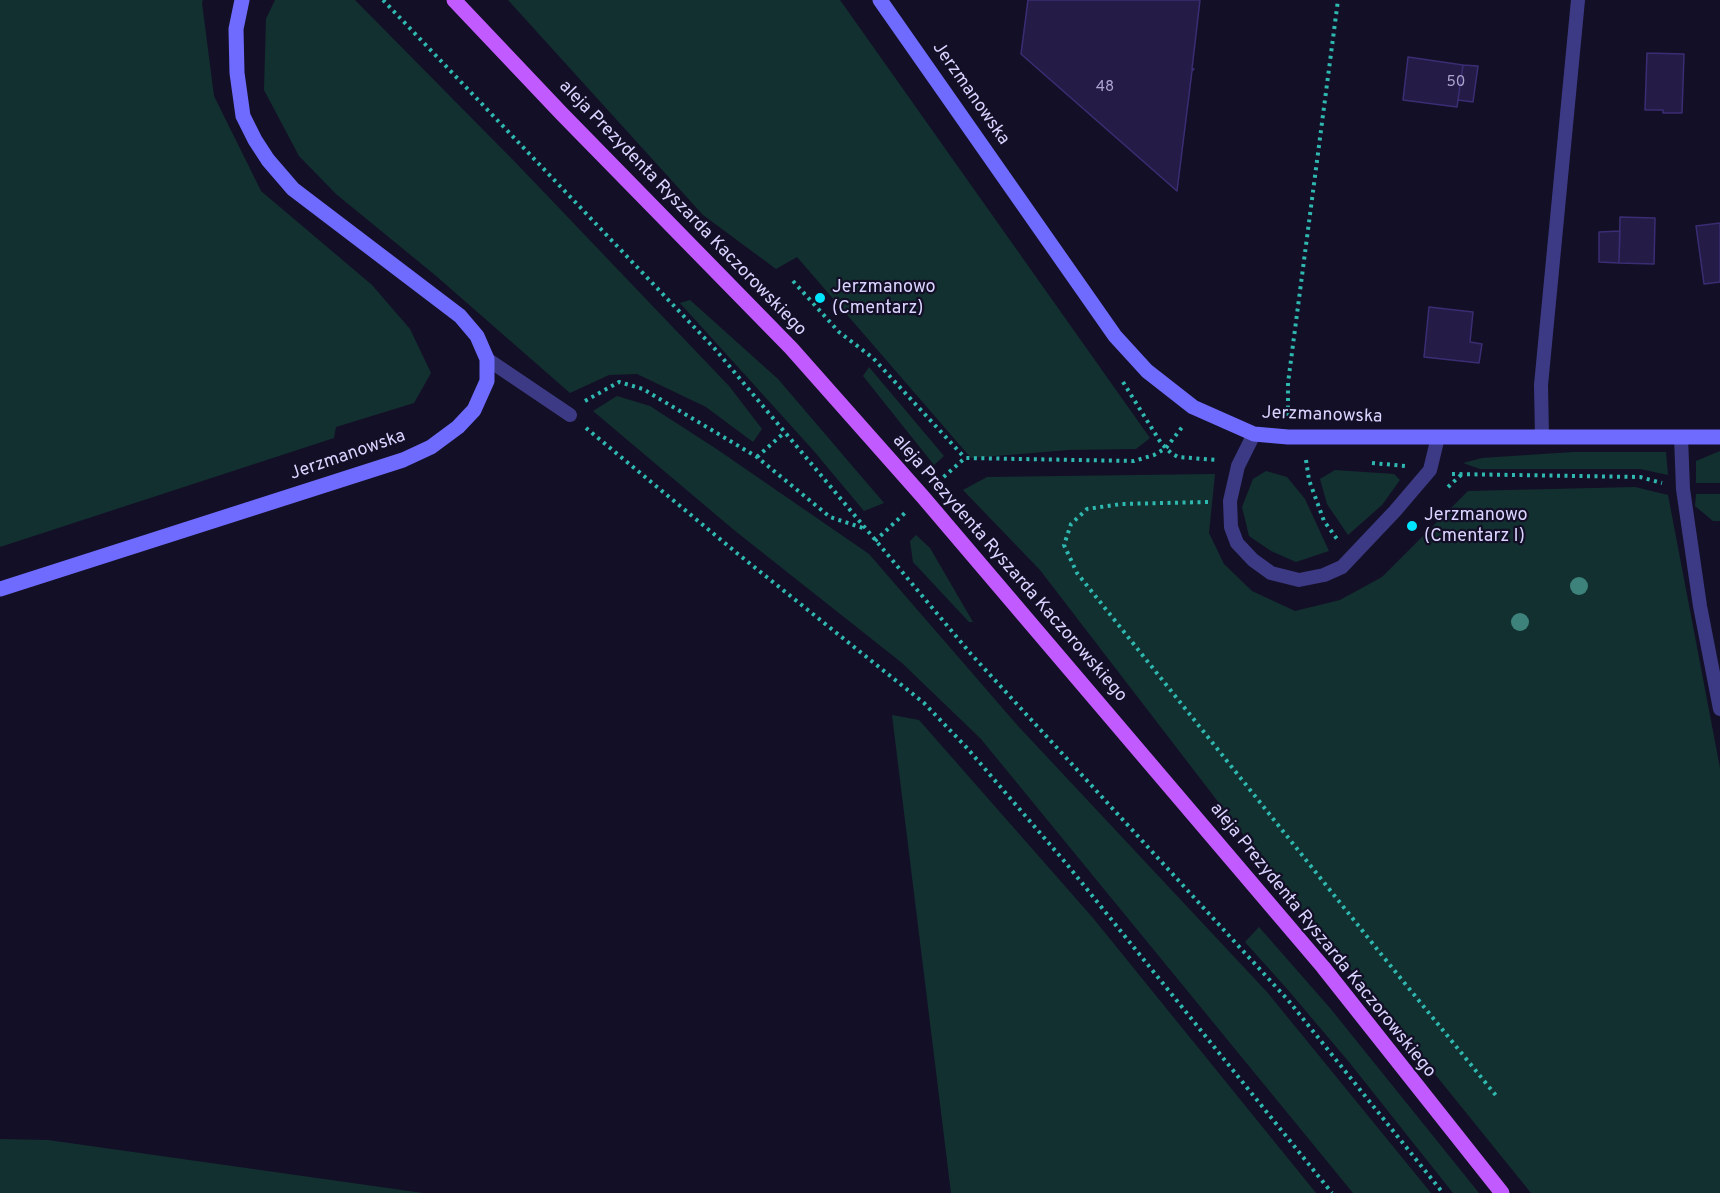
<!DOCTYPE html>
<html>
<head>
<meta charset="utf-8">
<style>
  body { margin:0 }
  canvas { display:block; background:#130f26 }
</style>
</head>
<body>
<canvas width="1720" height="1193"></canvas>
<script>
const g = document.querySelector('canvas').getContext('2d');
g.lineJoin = 'round';
function fill(path, color) {
  g.fillStyle = color;
  g.fill(path, 'evenodd');
}
function poly(rows) {
  const path = new Path2D();
  for (const r of rows) {
    path.moveTo(r[0], r[1]);
    for (let i = 2; i < r.length; i += 2) path.lineTo(r[i], r[i + 1]);
  }
  return path;
}
function strokePath(path, color, width, dash) {
  g.strokeStyle = color;
  g.lineWidth = width;
  g.lineCap = dash ? 'butt' : 'round';
  g.setLineDash(dash || []);
  g.stroke(path);
}
function drawText(font, color, halo, rows, align = 'center') {
  g.font = font + ' Overpass,sans-serif';
  g.lineWidth = 4.5;
  g.setLineDash([]);
  g.textBaseline = 'middle';
  g.strokeStyle = halo;
  g.fillStyle = color;
  for (const [text, x, y, turn = 0] of rows) {
    g.save();
    g.translate(x, y);
    g.rotate((+turn || 0) * Math.PI / 180);
    g.textAlign = isNaN(turn) ? turn : align;
    if (halo) g.strokeText(text, 0, 0);
    g.fillText(text, 0, 0);
    g.restore();
  }
}
const green = poly([
  [0,0,203,0,202,3,214,96,261,191,372,285,410,329,431,373,414,403,336,427,334,438,0,547],
  [275,0,355,0,516,163,729,386,762,429,753,442,706,407,637,374,609,375,570,393,435,275,336,194,299,156,264,90,266,19],
  [508,0,840,0,1150,438,1136,449,1069,450,971,458,797,257,776,269,703,215],
  [690,300,778,379,884,503,864,511,813,450,680,303],
  [869,367,944,456,934,465,863,376],
  [617,396,650,406,718,450,869,554,1018,726,1267,992,1431,1193,1353,1193,981,739,902,663,734,530,593,411],
  [1720,451,1720,483,1696,483,1696,461],
  [1573,452,1666,452,1668,475,1640,469,1480,469,1463,463,1482,458],
  [1335,470,1394,474,1400,480,1382,505,1348,535,1327,504,1320,479],
  [1266,471,1287,477,1305,499,1329,551,1296,562,1271,551,1249,536,1242,507,1253,479],
  [1215,474,1209,533,1224,564,1252,591,1295,611,1340,600,1382,577,1468,491,1635,487,1668,495,1720,768,1720,1193,1531,1193,1279,881,1040,570,963,490,987,477],
  [1696,494,1720,494,1720,521,1713,521,1695,506],
  [916,535,930,548,973,622,969,622,913,562,910,541],
  [892,715,919,720,1093,918,1316,1193,951,1193],
  [1259,927,1330,1008,1479,1193,1453,1193,1349,1062,1288,990,1245,942],
  [0,1139,48,1140,423,1193,0,1193]
]);
const building = poly([
  [1028,0,1200,0,1192,69,1194,69,1192,71,1177,191,1021,54,1028,0],
  [1647,53,1684,54,1682,113,1663,113,1663,110,1645,110,1647,53],
  [1408,57,1463,65,1457,107,1403,100,1408,57],
  [1463,65,1478,66,1473,102,1458,100,1463,65],
  [1620,217,1655,218,1654,264,1619,263,1620,217],
  [1720,223,1720,282,1704,284,1696,226,1720,223],
  [1620,231,1619,263,1599,262,1599,232,1620,231],
  [1429,307,1473,312,1470,342,1482,344,1479,363,1424,357,1429,307]
]);
const path = poly([
  [383,0,715,349,971,654,1288,1000,1443,1193],
  [793,281,839,332,873,358,965,458],
  [1123,382,1161,443,1171,453,1178,457,1217,460],
  [585,401,619,382,643,389,757,457,830,517,863,528],
  [1288,416,1288,383,1338,0],
  [586,428,738,554,924,703,967,748,1065,862,1332,1193],
  [757,457,785,432],
  [1306,460,1309,480,1324,521,1337,539],
  [1372,463,1406,466],
  [1452,474,1640,477,1662,483],
  [938,482,965,458,1134,461,1154,455,1166,448,1183,426],
  [1448,487,1462,474],
  [1208,502,1121,504,1087,509,1071,524,1064,545,1077,573,1381,954,1498,1098],
  [875,541,906,512]
]);
const lane = poly([
  [487,359,570,415],
  [1254,434,1238,466,1230,501,1231,527,1237,543,1253,560,1271,573,1299,580,1324,575,1342,567,1395,511,1430,470,1438,437],
  [1542,437,1541,385,1578,0],
  [1681,437,1683,489,1700,606,1720,709]
]);
const secondary = poly([
  [880,0,1115,336,1147,371,1193,407,1254,434,1288,437,1720,437],
  [0,589,403,460,431,447,458,427,474,410,487,381,487,359,477,336,460,316,293,189,268,160,255,140,243,116,237,73,236,29,242,0]
]);
const primary = poly([
  [454,0,562,114,791,348,923,497,1323,967,1502,1193]
]);
const trees = [
  [1579,586],
  [1520,622]
];
const markers = [
  [820,298,6,"#00e5ff"],
  [1412,526,6,"#00e5ff"]
];
const numberNames = [
  ["50",1456,83],
  ["48",1105,88]
];
const streetNames = [
  ["Jerzmanowska",970,94,55],
  ["aleja Prezydenta Ryszarda Kaczorowskiego",682,209,46],
  ["Jerzmanowska",1322,416,2],
  ["Jerzmanowska",348,456,-19],
  ["aleja Prezydenta Ryszarda Kaczorowskiego",1009,569,49],
  ["aleja Prezydenta Ryszarda Kaczorowskiego",1322,941,51]
];
const poiNames = [
  ["Jerzmanowo",832,288],
  ["(Cmentarz)",832,309],
  ["Jerzmanowo",1424,516],
  ["(Cmentarz I)",1424,537]
];
fill(green, '#12302f');
fill(building, '#241b47');
strokePath(building, '#3b2d73', 1.5);
strokePath(path, '#2fb8b0', 4, [3, 4.5]);
strokePath(lane, '#3d3a85', 14);
strokePath(secondary, '#6f6bff', 15);
strokePath(primary, '#c25bff', 15);
g.fillStyle = '#3d827b';
for (const [x, y] of trees) {
  g.beginPath();
  g.arc(x, y, 9, 0, 2 * Math.PI);
  g.fill();
}
for (const [x, y, r, color] of markers) {
  const dot = new Path2D();
  dot.arc(x, y, r, 0, 2 * Math.PI);
  g.fillStyle = color;
  g.fill(dot);
  strokePath(dot, '#130f26', 2);
}
drawText('15px', '#aca6d1', null, numberNames);
drawText('18px', '#d9d4ff', '#130f26', streetNames);
drawText('18px', '#d9d4ff', '#130f26', poiNames, 'left');
</script>
</body>
</html>
